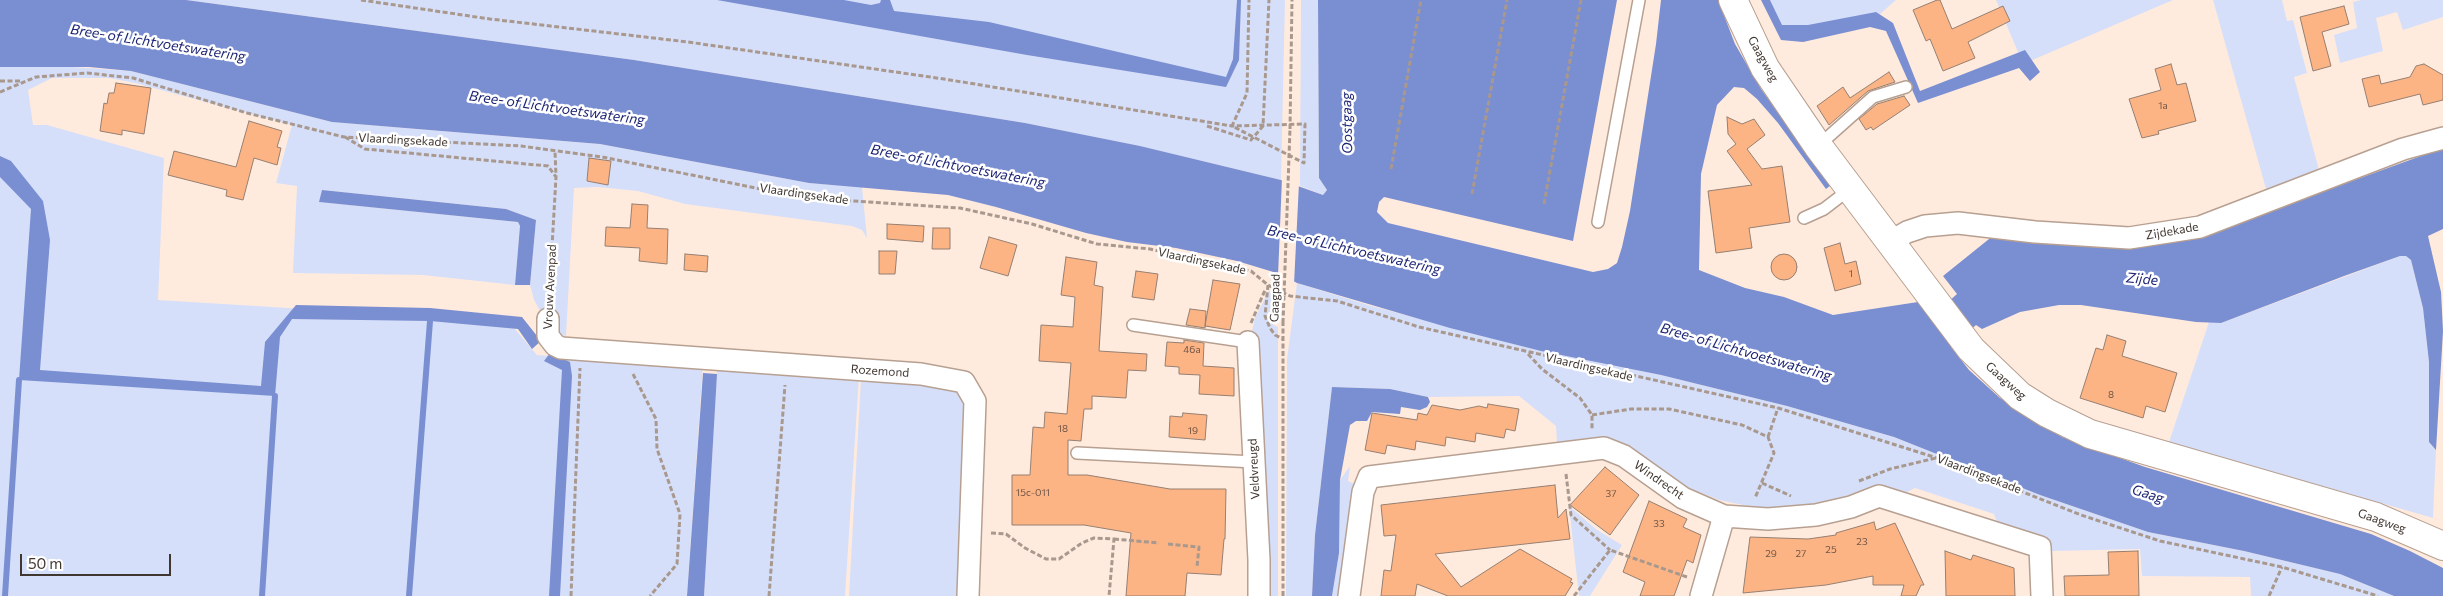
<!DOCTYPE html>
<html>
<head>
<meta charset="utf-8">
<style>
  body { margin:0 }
  #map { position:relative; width:2443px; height:596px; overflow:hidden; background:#ffebde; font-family:Commissioner,sans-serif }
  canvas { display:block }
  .scale { position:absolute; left:20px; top:554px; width:151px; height:22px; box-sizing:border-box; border:2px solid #413731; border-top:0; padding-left:6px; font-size:15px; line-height:18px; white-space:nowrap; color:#413731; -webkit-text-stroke:4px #fff; paint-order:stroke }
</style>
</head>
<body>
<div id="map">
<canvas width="2443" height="596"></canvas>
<div class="scale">50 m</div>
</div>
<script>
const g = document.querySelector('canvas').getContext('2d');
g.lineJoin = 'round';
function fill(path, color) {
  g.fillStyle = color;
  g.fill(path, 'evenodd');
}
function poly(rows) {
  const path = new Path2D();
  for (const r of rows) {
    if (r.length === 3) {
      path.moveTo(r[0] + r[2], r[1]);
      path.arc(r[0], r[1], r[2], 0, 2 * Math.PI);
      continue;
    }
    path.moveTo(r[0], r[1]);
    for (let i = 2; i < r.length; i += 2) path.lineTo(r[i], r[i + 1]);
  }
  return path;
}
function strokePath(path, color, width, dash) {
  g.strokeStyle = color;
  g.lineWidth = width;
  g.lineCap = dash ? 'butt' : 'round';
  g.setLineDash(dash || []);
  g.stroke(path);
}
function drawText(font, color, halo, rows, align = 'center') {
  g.font = font + ' Commissioner,sans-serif';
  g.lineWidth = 5;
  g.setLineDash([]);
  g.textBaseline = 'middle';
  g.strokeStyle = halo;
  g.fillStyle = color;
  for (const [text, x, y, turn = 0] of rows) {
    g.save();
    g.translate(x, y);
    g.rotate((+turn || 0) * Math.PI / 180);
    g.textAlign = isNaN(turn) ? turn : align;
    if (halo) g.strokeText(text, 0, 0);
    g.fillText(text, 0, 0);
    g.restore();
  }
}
const green = poly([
  [186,0,1285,0,1281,180,1139,146,1025,123,634,60],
  [1301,0,1318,0,1319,178,1327,190,1323,195,1300,186],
  [1770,0,1896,0,1872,21,1805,31,1781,25],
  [1996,0,2173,0,2023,64],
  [2213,0,2282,0,2287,21,2293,20,2307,73,2294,77,2319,170,2266,189],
  [2361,0,2443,0,2443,17,2403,30,2397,12,2376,18,2383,51,2340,63,2334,35,2357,28,2353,2],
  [43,65,131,71,332,122,600,144,809,183,862,187,867,238,862,230,852,226,685,204,638,191,598,187,574,188,566,336,551,331,534,300,530,285,536,220,506,209,322,190,320,202,518,222,520,226,515,285,423,275,293,273,297,186,276,183,292,125,135,83,109,78,52,78,28,90,33,125,47,125,164,158,158,300,484,320,514,328,537,355,618,361,703,364,687,596,0,596,0,67],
  [2400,256,2406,256,2411,260,2423,308,2429,362,2429,442,2436,450,2433,518,2169,442,2209,322,2221,323],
  [1297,283,1368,305,1541,351,1661,375,1787,406,1894,437,2040,495,2148,532,2244,551,2340,574,2394,596,2251,596,2250,577,2142,576,2140,549,2052,551,2041,536,1997,522,1994,514,1915,488,1905,493,1884,486,1800,511,1748,509,1748,506,1719,500,1682,485,1644,463,1621,443,1606,440,1557,444,1556,426,1519,396,1428,397,1390,389,1332,387,1315,535,1312,596,1286,596,1287,359],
  [1269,290,1274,299,1273,325,1278,327,1278,596,1264,596,1250,340,1255,318],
  [717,370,859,376,845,596,704,596],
  [861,379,947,386,959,394,967,409,958,596,849,596],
  [1350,466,1348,481,1357,485,1343,596,1332,596,1339,553,1340,480],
  [1569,506,1597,530,1622,545,1590,596,1579,596]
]);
const water = poly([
  [0,0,186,0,634,60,1025,123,1140,146,1281,180,1323,195,1327,190,1319,178,1318,0,1617,0,1573,241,1384,197,1379,202,1377,212,1388,223,1593,272,1608,269,1617,263,1622,247,1630,211,1656,44,1661,0,1718,0,1735,44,1761,89,1831,185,1826,189,1778,123,1757,99,1744,88,1734,87,1717,105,1701,174,1699,270,1745,288,1784,297,1833,315,1918,302,1930,318,1957,294,1943,276,1994,235,2203,235,2443,148,2443,229,2428,236,2441,292,2443,331,2436,450,2429,442,2429,362,2423,308,2411,260,2406,256,2400,256,2344,276,2221,323,2196,322,2081,305,2059,305,2020,312,1982,329,1976,325,1951,347,1969,370,2000,398,2062,437,2145,467,2371,534,2410,551,2443,568,2443,596,2394,596,2340,574,2244,551,2148,532,2040,495,1894,437,1787,406,1661,375,1541,351,1450,328,1297,283,1280,274,1237,261,1176,248,1127,242,1086,233,996,207,948,195,809,183,600,144,332,122,131,71,89,67,0,67],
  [717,0,844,0,871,5,880,3,881,0,890,0,894,11,989,22,1226,77,1233,59,1237,0,1241,0,1239,60,1226,87,1027,55],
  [1761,0,1770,0,1782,25,1808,25,1876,12,1893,23,1920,91,2025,50,2040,72,2030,81,2019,68,1918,103,1886,31,1870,27,1803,42,1781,40],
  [0,156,11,161,43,201,50,240,40,370,261,386,265,342,296,305,430,308,522,317,541,341,532,349,518,329,430,321,292,319,280,337,275,396,19,380,31,209,0,177],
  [322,190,506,209,536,220,530,285,515,285,520,226,518,222,319,202],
  [550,353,570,362,572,376,560,596,549,596,562,370,544,361],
  [703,373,717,374,704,596,687,596],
  [1332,387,1390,389,1428,397,1430,402,1427,407,1420,410,1401,407,1400,414,1372,412,1367,421,1356,421,1350,425,1340,480,1339,553,1332,596,1312,596,1315,535]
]);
const pier = poly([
  [1282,178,1299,183,1294,284,1278,276]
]);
const stream = poly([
  [5,596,19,380],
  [262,596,275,396],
  [409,596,430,321]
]);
const building = poly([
  [1937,0,1940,0,1952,29,2003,6,2010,21,1968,42,1975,58,1943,71,1930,39,1926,41,1913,10,1937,0],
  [2344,6,2349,24,2322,32,2331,66,2313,71,2300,17,2344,6],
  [2171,64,2177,85,2186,83,2196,121,2158,131,2159,134,2142,138,2129,99,2161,90,2155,69,2171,64],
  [2424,64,2443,75,2443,100,2423,105,2420,94,2369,107,2362,79,2379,75,2381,84,2410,77,2416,66,2424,64],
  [1889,72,1895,82,1868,91,1829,125,1817,106,1843,87,1850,98,1889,72],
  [116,83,151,88,144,134,122,130,122,135,100,131,104,103,107,104,109,93,114,93,116,83],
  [1904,96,1910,105,1873,130,1871,127,1866,130,1859,119,1877,104,1904,96],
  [1727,117,1742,124,1754,119,1765,135,1747,149,1762,169,1782,166,1790,222,1749,228,1752,248,1716,253,1708,191,1752,185,1727,151,1736,144,1728,134,1727,117],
  [249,121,282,131,277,147,281,148,277,165,254,158,243,200,226,196,227,190,168,175,174,151,236,167,249,121],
  [589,158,611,161,608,185,587,181,589,158],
  [632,204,648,205,647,228,668,229,667,264,639,261,640,248,605,246,606,227,630,228,632,204],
  [887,224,924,226,923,242,887,239,887,224],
  [933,228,950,228,950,249,932,249,933,228],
  [989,237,1017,245,1008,276,980,268,989,237],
  [1840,243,1845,264,1856,261,1861,284,1835,291,1824,248,1840,243],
  [879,251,897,251,895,274,879,274,879,251],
  [1784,267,13],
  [685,254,708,256,707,272,684,270,685,254],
  [1066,257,1097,262,1094,285,1103,287,1099,351,1147,354,1146,371,1128,370,1126,398,1092,396,1092,409,1084,409,1081,441,1068,440,1068,475,1087,475,1170,489,1226,489,1225,539,1224,539,1221,575,1187,573,1185,596,1126,596,1131,533,1084,525,1012,525,1012,475,1030,475,1033,427,1044,428,1045,412,1067,414,1071,363,1039,361,1041,325,1073,327,1075,297,1061,295,1066,257],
  [1136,271,1158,274,1154,300,1132,297,1136,271],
  [1213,280,1240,284,1230,330,1205,326,1213,280],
  [1190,309,1206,311,1205,328,1186,325,1190,309],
  [2107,335,2126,341,2122,356,2177,373,2165,412,2146,406,2143,418,2080,398,2096,348,2103,350,2107,335],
  [1184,340,1204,343,1203,366,1234,368,1234,396,1199,394,1200,375,1179,374,1179,367,1165,366,1167,342,1184,343,1184,340],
  [1488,404,1519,409,1515,431,1506,429,1504,438,1476,433,1475,442,1446,437,1445,446,1416,441,1415,450,1387,445,1385,454,1365,450,1372,413,1417,420,1418,413,1427,415,1432,405,1460,410,1479,406,1487,408,1488,404],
  [1183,413,1207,415,1205,440,1169,437,1170,416,1182,417,1183,413],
  [1605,467,1639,495,1610,535,1570,505,1605,467],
  [1555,485,1558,518,1566,509,1570,539,1435,554,1461,587,1520,549,1572,579,1570,582,1573,583,1565,596,1448,596,1417,584,1415,596,1381,596,1384,570,1391,571,1396,535,1384,536,1381,505,1555,485],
  [1649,501,1687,519,1683,527,1701,535,1693,563,1687,560,1674,596,1640,596,1645,582,1623,572,1649,501],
  [1874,522,1876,530,1895,523,1924,585,1921,585,1916,596,1901,596,1904,585,1873,585,1873,576,1826,585,1743,593,1750,537,1808,539,1836,535,1836,533,1874,522],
  [1945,551,1971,560,1973,555,2014,568,2015,596,1946,596,1945,551],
  [2138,551,2139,596,2065,596,2064,576,2109,575,2108,552,2138,551]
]);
const path = poly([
  [361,0,490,19,688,42,944,79,1232,126,1305,124,1304,163,1232,126,1247,93,1249,0],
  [0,81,21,81],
  [0,92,36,77,87,73,133,78,247,113,344,137,521,146,602,157,761,189,824,199,960,208,1032,224,1097,244,1150,249,1251,271,1268,285,1290,296,1337,301,1419,327,1778,408,1937,458,2081,515,2160,541,2282,567,2378,596],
  [1207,126,1251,140,1263,126,1269,0],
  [1290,129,1292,0],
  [345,137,365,149,548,166,556,177],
  [1391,169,1421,0],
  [1472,194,1507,0],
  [1544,204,1581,0],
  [1268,285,1265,316,1270,328,1275,335,1283,339],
  [549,300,556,177,555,151],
  [1251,323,1265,290],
  [1528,354,1542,369,1580,398,1592,415,1592,429],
  [633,374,656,419,657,449,680,514,677,564,650,596],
  [1592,415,1631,409,1669,409,1742,425,1768,437,1774,453,1755,498],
  [1768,437,1778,408],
  [1566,474,1571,515,1610,550],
  [1859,481,1890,469,1936,458],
  [1762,483,1791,496],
  [991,533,1006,534,1025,548,1046,559,1059,559,1082,543,1094,538,1114,539,1109,596],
  [1114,539,1159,543],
  [1168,544,1199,547,1197,567],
  [571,596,580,368],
  [769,596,785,385],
  [1283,596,1283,323],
  [1574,596,1610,550,1687,577],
  [2269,596,2282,567]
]);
const lane = poly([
  [1818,146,1873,97,1906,87],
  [1804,218,1824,209,1850,189],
  [1598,222,1639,0],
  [1133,325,1248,342],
  [1077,453,1254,462]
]);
const street = poly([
  [1890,242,1907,232,1925,226,1958,223,2035,232,2129,238,2200,227,2403,149,2443,138],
  [548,319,548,336,555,345,561,348,921,374,964,382,975,401,968,596],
  [1248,342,1259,560,1259,596],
  [1349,596,1363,492,1369,477,1604,448,1624,456,1683,498,1724,516,1768,519,1816,515,1851,507,1879,496,2040,547,2042,596],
  [1701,596,1724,516]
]);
const secondary = poly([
  [1733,0,1765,68,1818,146,1971,349,2020,396,2047,413,2090,434,2376,517,2443,546]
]);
const pathBridge = poly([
  [1283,323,1290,129]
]);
const numberNames = [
  ["1a",2163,106],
  ["1",1851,274],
  ["46a",1192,350],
  ["8",2111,395],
  ["18",1063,429],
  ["19",1193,431],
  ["15c-011",1033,493],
  ["37",1611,494],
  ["33",1659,524],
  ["23",1862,542],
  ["25",1831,550],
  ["29",1771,554],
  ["27",1801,554]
];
const streetNames = [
  ["Gaagweg",1763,59,61],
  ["Vlaardingsekade",403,140,3],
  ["Vlaardingsekade",804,194,8],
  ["Zijdekade",2172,231,-10],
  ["Vlaardingsekade",1202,261,12],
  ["Vrouw Avenpad",550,287,-87],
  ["Gaagpad",1275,298,-88],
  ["Vlaardingsekade",1589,367,13],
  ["Rozemond",880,371,4],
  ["Gaagweg",2006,381,42],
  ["Veldvreugd",1254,469,-93],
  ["Vlaardingsekade",1979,474,21],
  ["Windrecht",1659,480,35],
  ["Gaagweg",2382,521,20]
];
const waterNames = [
  ["Bree- of Lichtvoetswatering",158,43,9],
  ["Bree- of Lichtvoetswatering",557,108,8],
  ["Oostgaag",1347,123,-91],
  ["Bree- of Lichtvoetswatering",958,166,11],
  ["Bree- of Lichtvoetswatering",1354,250,13],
  ["Zijde",2142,279,5],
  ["Bree- of Lichtvoetswatering",1746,352,16],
  ["Gaag",2148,494,18]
];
fill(green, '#d6dff9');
fill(water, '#7a8ed2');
fill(pier, '#ffebde');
strokePath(stream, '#7a8ed2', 6);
fill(building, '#fcb485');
strokePath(building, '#967f71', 1);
strokePath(lane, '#b7a091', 14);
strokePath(street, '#b7a091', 24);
strokePath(secondary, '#b7a091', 30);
strokePath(path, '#a8988e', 3, [5, 2.5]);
strokePath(lane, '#fff', 11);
strokePath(street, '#fff', 21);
strokePath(secondary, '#fff', 28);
strokePath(pathBridge, '#a8988e', 3, [5, 2.5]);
drawText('10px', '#705646', null, numberNames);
drawText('12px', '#413731', '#fff', streetNames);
drawText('italic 14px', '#1d2575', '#fff', waterNames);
</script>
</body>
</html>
